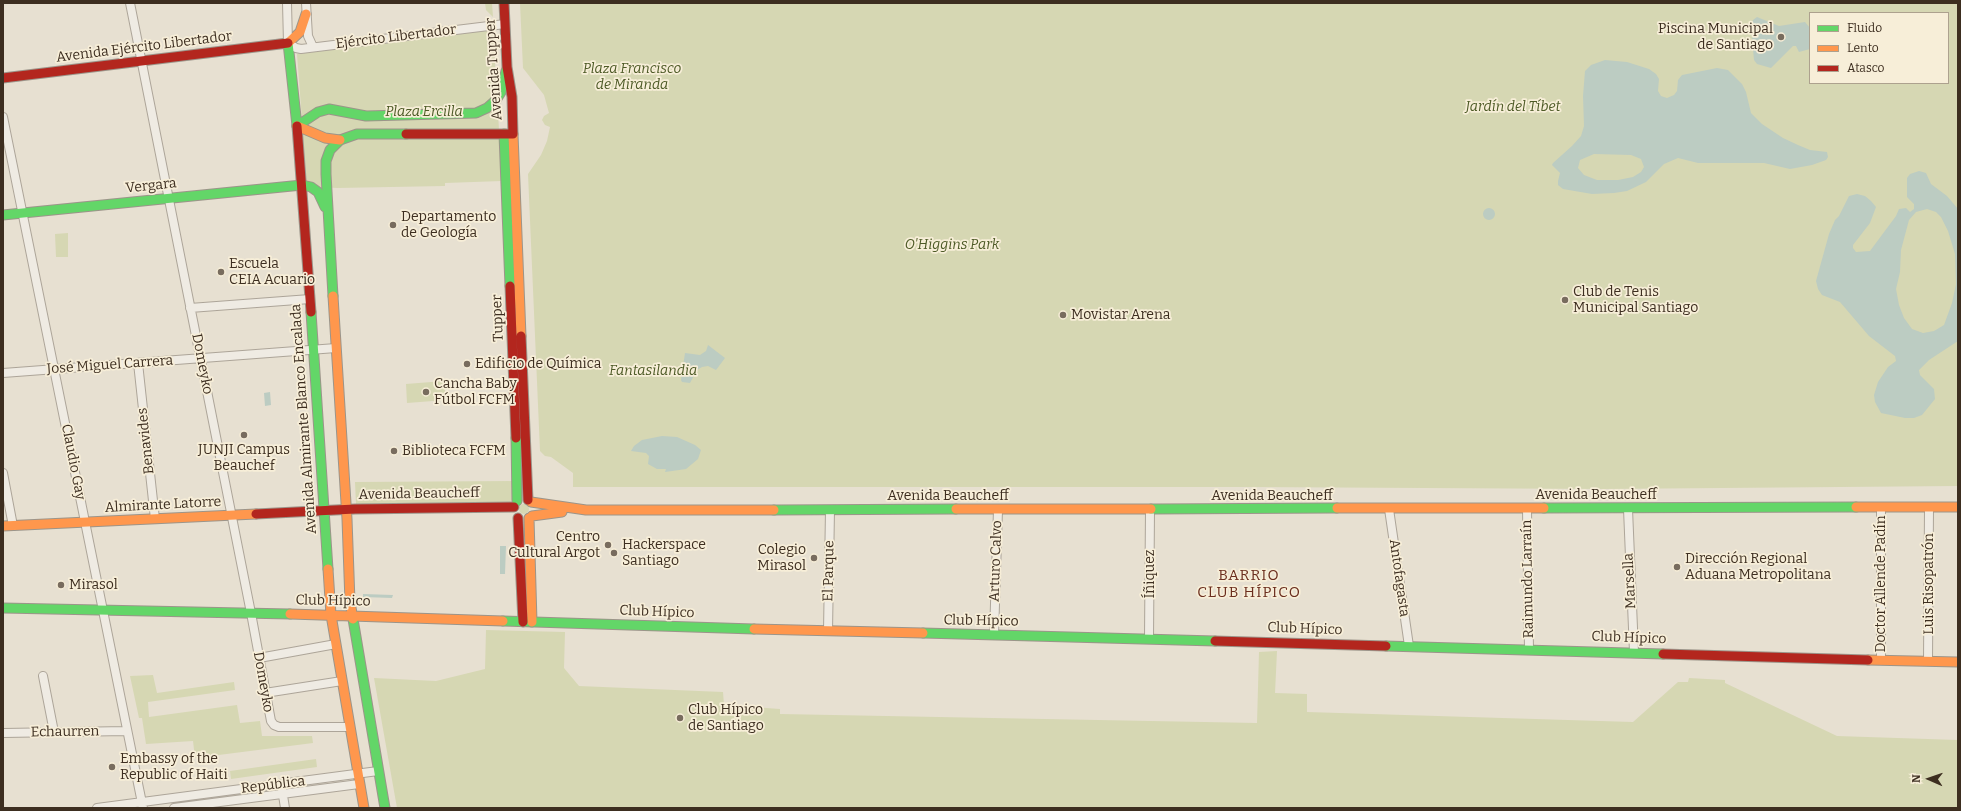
<!DOCTYPE html>
<html>
<head>
<meta charset="utf-8">
<style>
  body { margin:0 }
  #map { position:relative; width:1961px; height:811px; overflow:hidden; background:#e7e0d1; font-family:Bitter,serif }
  canvas { display:block }
  .frame { position:absolute; inset:0; border:4px solid #3d2e20; pointer-events:none }
  .legend { position:absolute; left:1809px; top:12px; width:140px; height:72px; box-sizing:border-box; background:#f7eed8; border:1px solid #ada18e; margin:0; padding:5px 7px; list-style:none; font-size:12px; color:#3d2e20 }
  .legend li { display:flex; align-items:center; gap:8px; height:20px }
  .legend b { width:20px; border:1px solid #ada18e }
  .north { position:absolute; left:1909px; top:759px; width:40px; height:40px; -webkit-text-stroke:3px #f7eed8; paint-order:stroke; rotate:272deg; font-size:11px; font-weight:700; line-height:16px; text-align:center; color:#3d2e20 }
  .north::after { content:''; display:block; margin:auto; width:14px; height:18px; background:#3d2e20; clip-path:polygon(50% 0,100% 100%,50% 72%,0 100%) }
</style>
</head>
<body>
<div id="map">
<canvas width="1961" height="811"></canvas>
<div class="frame"></div>
<ul class="legend">
<li><b style="height:5px;background:#63d668"></b>Fluido</li>
<li><b style="height:5px;background:#ff974d"></b>Lento</li>
<li><b style="height:5px;background:#b3261e"></b>Atasco</li>
</ul>
<div class="north">N</div>
</div>
<script>
const g = document.querySelector('canvas').getContext('2d');
g.lineJoin = 'round';
function fill(path, color) {
  g.fillStyle = color;
  g.fill(path, 'evenodd');
}
function poly(rows) {
  const path = new Path2D();
  for (const r of rows) {
    if (r.length === 3) {
      path.moveTo(r[0] + r[2], r[1]);
      path.arc(r[0], r[1], r[2], 0, 2 * Math.PI);
      continue;
    }
    path.moveTo(r[0], r[1]);
    for (let i = 2; i < r.length; i += 2) path.lineTo(r[i], r[i + 1]);
  }
  return path;
}
function strokePath(path, color, width, dash) {
  g.strokeStyle = color;
  g.lineWidth = width;
  g.lineCap = dash ? 'butt' : 'round';
  g.setLineDash(dash || []);
  g.stroke(path);
}
function drawText(font, color, halo, rows, align = 'center') {
  g.font = font + ' Bitter,serif';
  g.lineWidth = 3.5;
  g.setLineDash([]);
  g.textBaseline = 'middle';
  g.strokeStyle = halo;
  g.fillStyle = color;
  for (const [text, x, y, turn = 0] of rows) {
    g.save();
    g.translate(x, y);
    g.rotate((+turn || 0) * Math.PI / 180);
    g.textAlign = isNaN(turn) ? turn : align;
    if (halo) g.strokeText(text, 0, 0);
    g.fillText(text, 0, 0);
    g.restore();
  }
}
const green = poly([
  [485,3,492,3,493,17,486,10],
  [520,3,1958,3,1958,486,1603,489,1247,487,573,487,573,473,551,457,545,456,540,451,528,174,541,155,547,141,550,127,545,125,542,120,544,116,549,113,544,95,523,68],
  [1810,13,1948,13,1948,83,1810,83],
  [493,28,502,181,445,183,445,186,337,188,307,186,297,54],
  [68,233,68,257,56,257,55,234],
  [444,381,446,400,407,403,406,384],
  [514,481,512,500,510,502,356,504,355,482],
  [524,509,5],
  [486,630,565,632,564,668,579,686,723,692,724,705,780,709,780,714,1257,723,1259,652,1277,651,1275,693,1307,694,1307,712,1633,722,1678,682,1688,682,1689,678,1725,680,1725,683,1837,736,1958,740,1958,808,397,808,374,678,436,681,485,669],
  [153,675,157,693,234,682,235,690,148,702,149,717,237,705,240,723,260,721,262,736,312,736,313,743,195,758,193,741,146,744,142,718,139,718,130,676],
  [316,759,317,767,231,779,230,771]
]);
const water = poly([
  [1757,17,1779,26,1805,22,1810,28,1810,49,1799,52,1796,46,1793,46,1771,68,1757,64,1754,60,1751,26,1753,20],
  [1605,60,1627,62,1649,69,1656,74,1659,79,1658,91,1661,96,1667,98,1674,95,1677,91,1678,80,1682,75,1717,68,1728,70,1742,84,1746,92,1751,113,1762,124,1783,138,1798,145,1810,150,1827,152,1828,157,1826,160,1812,165,1790,169,1764,163,1698,163,1678,158,1664,164,1646,182,1627,191,1614,193,1592,194,1563,189,1558,185,1558,181,1560,173,1552,165,1553,163,1572,146,1581,136,1584,126,1583,96,1585,71,1591,65],
  [1594,154,1631,155,1641,159,1644,167,1641,172,1633,177,1618,180,1597,180,1584,175,1578,168,1580,160],
  [1919,171,1926,173,1931,184,1947,196,1958,209,1958,341,1929,360,1919,370,1920,375,1934,389,1935,399,1922,415,1914,418,1905,418,1881,413,1875,402,1874,395,1878,382,1888,367,1896,361,1895,356,1869,336,1840,302,1822,295,1818,289,1816,281,1829,234,1835,220,1839,216,1849,196,1857,194,1865,196,1871,201,1876,207,1870,223,1853,245,1853,248,1856,252,1870,251,1896,216,1899,209,1906,208,1910,212,1914,209,1914,204,1907,197,1907,178,1910,174],
  [1927,209,1936,212,1941,217,1948,231,1955,254,1956,284,1952,303,1944,325,1934,331,1923,333,1912,329,1904,318,1899,305,1896,289,1900,272,1901,250,1909,220,1916,212],
  [1489,214,6],
  [708,345,725,358,716,370,708,366,702,367,697,370,690,383,682,382,681,380,685,353,700,355,706,351],
  [270,392,271,405,265,406,264,393],
  [662,436,677,437,695,445,701,450,698,459,686,469,665,472,666,469,657,469,648,464,649,456,646,453,631,451,634,446,642,440],
  [500,546,506,546,505,574,500,574],
  [363,594,393,595,392,598,363,597]
]);
const street = poly([
  [130,3,251,613,271,721,274,725,279,727,350,727],
  [287,3,288,43,296,48,301,49,505,24],
  [306,3,308,36,313,47],
  [3,117,143,808],
  [190,308,310,299],
  [138,363,155,519],
  [3,373,336,348],
  [3,473,13,526],
  [1881,508,1881,660],
  [1389,509,1409,646],
  [1527,509,1529,650],
  [1628,509,1634,652],
  [828,631,830,510],
  [994,635,998,510],
  [1149,638,1150,510],
  [259,658,336,644],
  [1928,661,1929,508],
  [43,676,54,732],
  [265,693,342,681],
  [3,733,127,731],
  [282,789,285,808],
  [97,808,378,771],
  [174,808,359,784]
]);
const fast = poly([
  [288,43,297,126],
  [297,126,318,112,329,109,366,116,476,113,487,108,496,100,501,92,506,71],
  [504,134,510,286],
  [302,185,311,187,318,192,325,207],
  [3,215,302,185],
  [333,296,326,174,326,161,330,150,340,140,357,134,406,134],
  [311,312,328,569],
  [516,438,517,501],
  [1544,508,1856,507],
  [1151,509,1337,508],
  [774,510,956,509],
  [3,608,290,614],
  [353,619,385,808],
  [503,621,754,629],
  [923,633,1215,641],
  [1386,646,1663,654]
]);
const slow = poly([
  [288,43,300,32,306,14],
  [297,126,325,138,340,140],
  [513,134,521,336],
  [333,296,347,519,350,602,353,619],
  [531,502,586,510,774,510],
  [1856,507,1958,507],
  [1337,508,1544,508],
  [956,509,1151,509],
  [532,516,562,512],
  [529,518,532,622],
  [3,526,256,514],
  [328,569,331,615,364,808],
  [290,614,503,621],
  [754,629,923,633],
  [1868,660,1958,662]
]);
const jam = poly([
  [3,78,288,43],
  [297,126,311,312],
  [406,134,513,134,512,97,507,67,504,3],
  [510,286,516,438],
  [521,336,528,500],
  [256,514,355,509,514,507],
  [518,518,523,622],
  [1215,641,1386,646],
  [1663,654,1868,660]
]);
const markers = [
  [1781,37,4,"#786c5e"],
  [393,225,4,"#786c5e"],
  [221,272,4,"#786c5e"],
  [1565,300,4,"#786c5e"],
  [1063,315,4,"#786c5e"],
  [467,364,4,"#786c5e"],
  [426,392,4,"#786c5e"],
  [244,435,4,"#786c5e"],
  [394,451,4,"#786c5e"],
  [608,545,4,"#786c5e"],
  [614,553,4,"#786c5e"],
  [814,558,4,"#786c5e"],
  [1677,567,4,"#786c5e"],
  [61,585,4,"#786c5e"],
  [680,718,4,"#786c5e"],
  [112,767,4,"#786c5e"]
];
const poiNames = [
  ["Piscina Municipal",1773,29,"right"],
  ["de Santiago",1773,45,"right"],
  ["Departamento",401,217],
  ["de Geología",401,233],
  ["Escuela",229,264],
  ["CEIA Acuario",229,280],
  ["Club de Tenis",1573,292],
  ["Municipal Santiago",1573,308],
  ["Movistar Arena",1071,315],
  ["Edificio de Química",475,364],
  ["Cancha Baby",434,384],
  ["Fútbol FCFM",434,400],
  ["JUNJI Campus",244,450,"center"],
  ["Beauchef",244,466,"center"],
  ["Biblioteca FCFM",402,451],
  ["Centro",600,537,"right"],
  ["Cultural Argot",600,553,"right"],
  ["Hackerspace",622,545],
  ["Santiago",622,561],
  ["Colegio",806,550,"right"],
  ["Mirasol",806,566,"right"],
  ["Dirección Regional",1685,559],
  ["Aduana Metropolitana",1685,575],
  ["Mirasol",69,585],
  ["Club Hípico",688,710],
  ["de Santiago",688,726],
  ["Embassy of the",120,759],
  ["Republic of Haiti",120,775]
];
const streetNames = [
  ["Ejército Libertador",396,37,-7],
  ["Avenida Ejército Libertador",144,47,-7],
  ["Avenida Tupper",494,69,-94],
  ["Vergara",151,186,-6],
  ["Tupper",498,318,-92],
  ["Domeyko",202,364,79],
  ["José Miguel Carrera",110,365,-4],
  ["Avenida Almirante Blanco Encalada",304,419,-94],
  ["Benavides",146,441,-96],
  ["Claudio Gay",73,462,79],
  ["Avenida Beaucheff",419,494,-1],
  ["Avenida Beaucheff",1596,495],
  ["Avenida Beaucheff",948,496],
  ["Avenida Beaucheff",1272,496],
  ["Almirante Latorre",163,505,-3],
  ["Arturo Calvo",996,561,-88],
  ["El Parque",829,571,-89],
  ["Íñiquez",1150,574,-90],
  ["Antofagasta",1399,578,82],
  ["Raimundo Larraín",1528,579,-91],
  ["Marsella",1630,581,-93],
  ["Doctor Allende Padín",1881,584,-90],
  ["Luis Risopatrón",1929,584,-90],
  ["Club Hípico",333,601,1],
  ["Club Hípico",657,612,2],
  ["Club Hípico",981,621,1],
  ["Club Hípico",1305,629,2],
  ["Club Hípico",1629,638,2],
  ["Domeyko",263,682,80],
  ["Echaurren",65,732,-1],
  ["República",273,785,-7]
];
const parkNames = [
  ["Plaza Francisco",632,69],
  ["de Miranda",632,85],
  ["Jardín del Tíbet",1513,107],
  ["Plaza Ercilla",424,112],
  ["O'Higgins Park",952,245],
  ["Fantasilandia",653,371]
];
const neighbourhoodNames = [
  ["BARRIO",1249,576],
  ["CLUB HÍPICO",1249,593]
];
fill(green, '#d6d7b3');
fill(water, '#bcccc2');
strokePath(street, '#ada599', 10);
strokePath(fast, '#9c958a', 11);
strokePath(slow, '#9c958a', 11);
strokePath(jam, '#9c958a', 11);
strokePath(street, '#efebe3', 8);
strokePath(fast, '#63d668', 9);
strokePath(slow, '#ff974d', 9);
strokePath(jam, '#b3261e', 9);
for (const [x, y, r, color] of markers) {
  const dot = new Path2D();
  dot.arc(x, y, r, 0, 2 * Math.PI);
  g.fillStyle = color;
  g.fill(dot);
  strokePath(dot, '#f7eed8', 1.5);
}
drawText('14px', '#3d2e20', '#f7eed8', poiNames, 'left');
drawText('14px', '#3d2e20', '#f7eed8', streetNames);
drawText('italic 14px', '#4d5a26', '#f7eed8', parkNames);
g.letterSpacing = '1px';
drawText('15px', '#6b2e1e', '#f7eed8', neighbourhoodNames);
g.letterSpacing = '0px';
</script>
</body>
</html>
